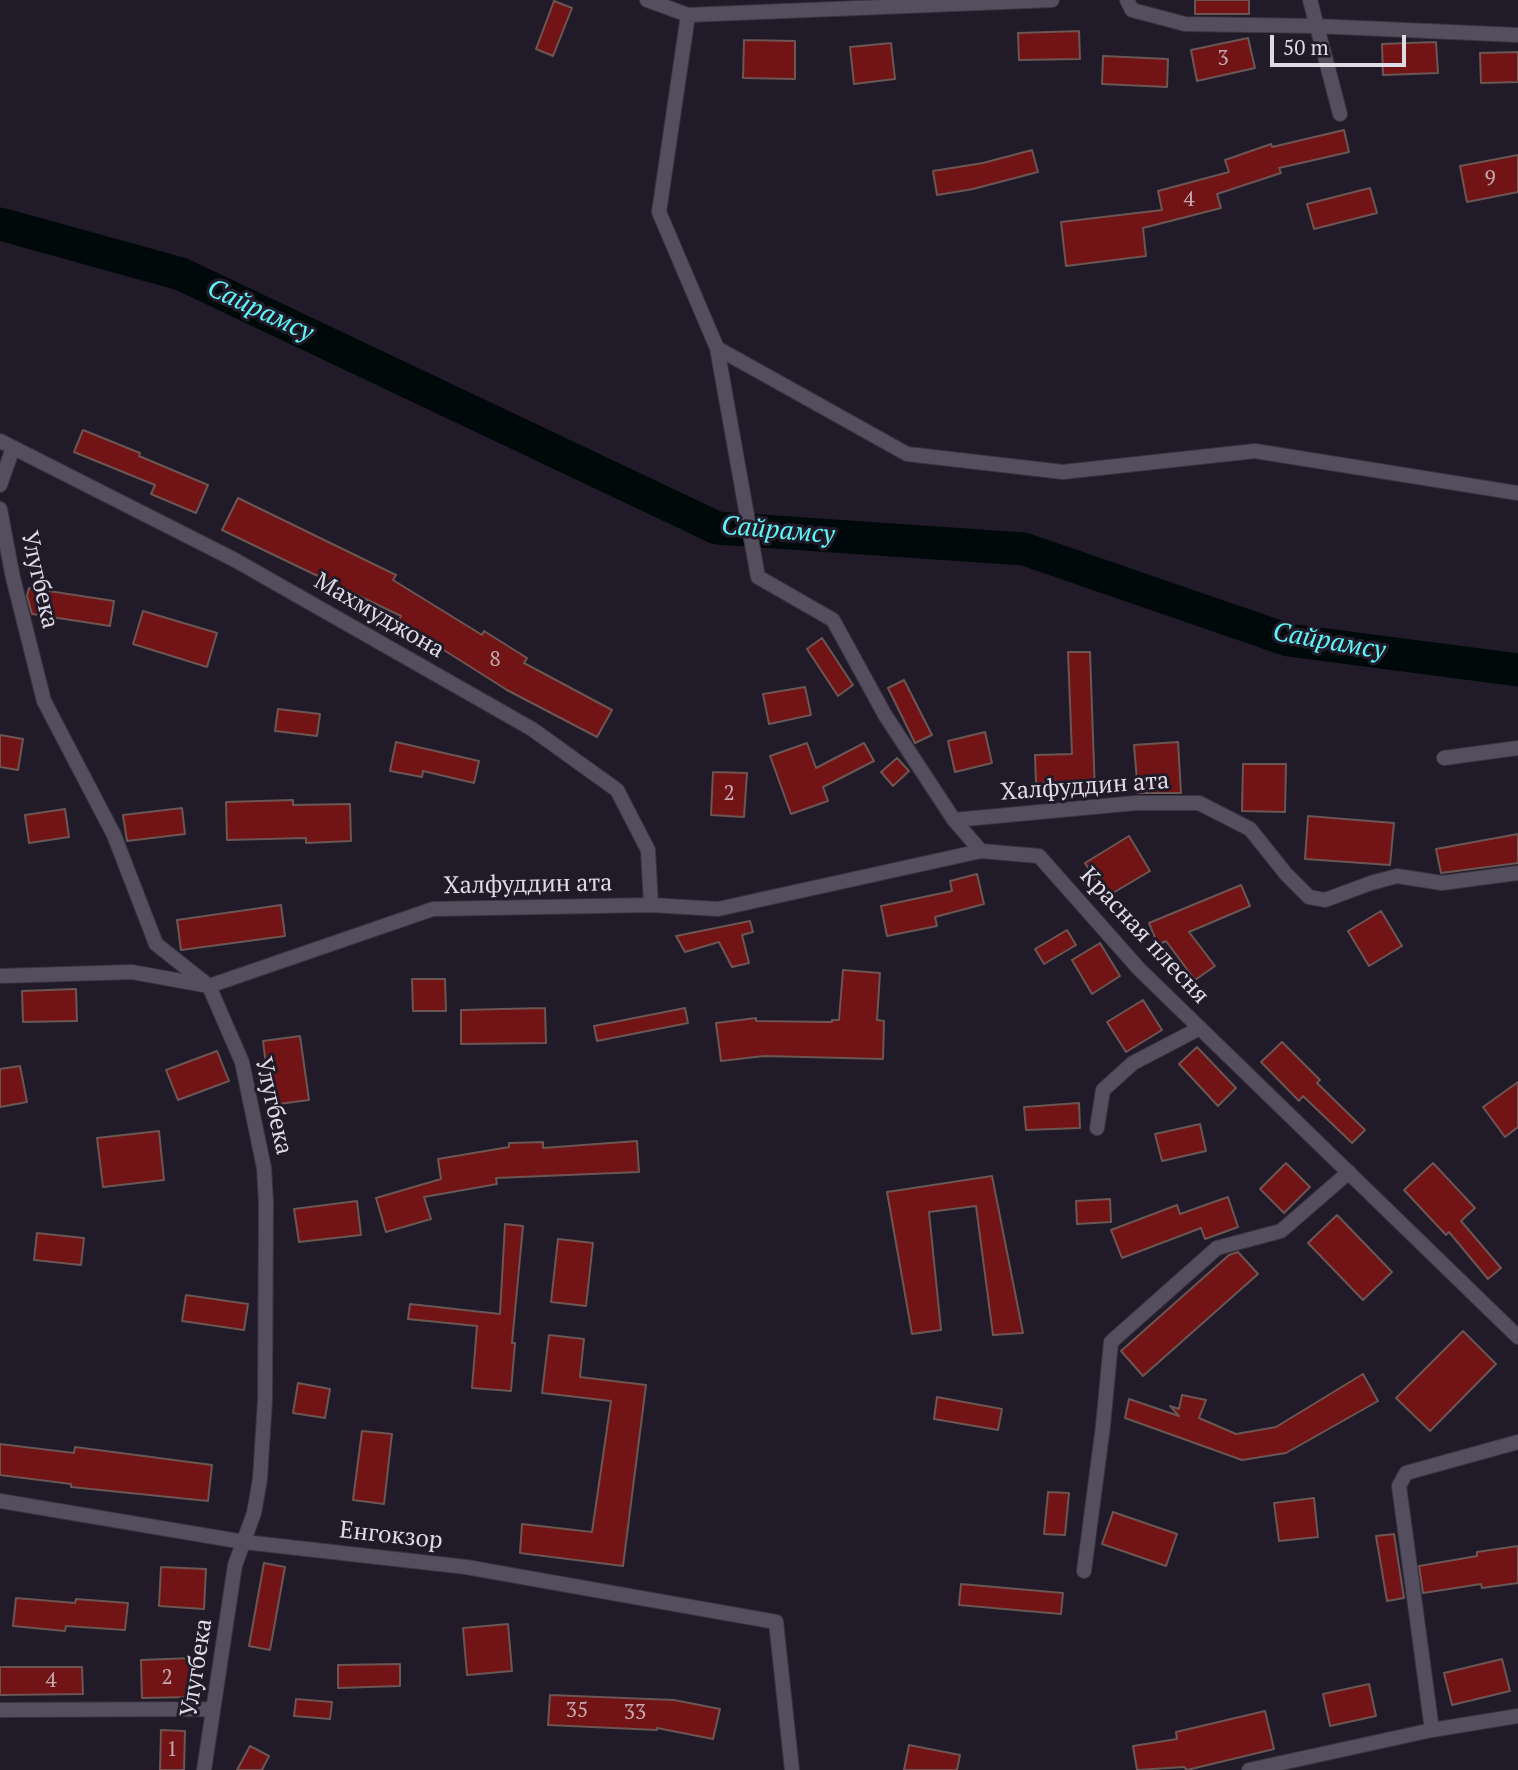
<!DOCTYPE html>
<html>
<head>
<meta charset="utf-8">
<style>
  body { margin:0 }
  #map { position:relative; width:1518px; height:1770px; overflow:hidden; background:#211b29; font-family:"PT Serif",serif }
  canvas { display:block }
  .scale { position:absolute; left:1270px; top:35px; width:136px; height:32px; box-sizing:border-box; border:4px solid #dfdbe5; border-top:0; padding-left:9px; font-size:21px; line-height:24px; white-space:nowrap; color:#dfdbe5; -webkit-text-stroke:5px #211b29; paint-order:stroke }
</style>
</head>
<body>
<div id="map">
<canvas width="1518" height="1770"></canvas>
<div class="scale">50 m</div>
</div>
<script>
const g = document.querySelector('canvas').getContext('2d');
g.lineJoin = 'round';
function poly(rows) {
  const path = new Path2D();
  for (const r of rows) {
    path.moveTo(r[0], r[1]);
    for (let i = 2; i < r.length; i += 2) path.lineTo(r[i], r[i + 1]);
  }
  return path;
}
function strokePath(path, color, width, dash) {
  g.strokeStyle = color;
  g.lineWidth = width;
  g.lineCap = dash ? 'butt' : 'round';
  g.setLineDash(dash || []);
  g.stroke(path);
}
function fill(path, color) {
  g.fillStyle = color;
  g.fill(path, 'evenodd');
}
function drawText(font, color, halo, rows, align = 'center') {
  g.font = font + ' "PT Serif",serif';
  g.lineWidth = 6;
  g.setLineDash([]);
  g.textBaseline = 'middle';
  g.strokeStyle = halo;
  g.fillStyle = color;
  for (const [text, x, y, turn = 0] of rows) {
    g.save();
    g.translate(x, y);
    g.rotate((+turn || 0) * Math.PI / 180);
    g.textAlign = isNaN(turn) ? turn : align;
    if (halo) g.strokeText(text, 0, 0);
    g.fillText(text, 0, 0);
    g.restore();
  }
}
const river = poly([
  [0,224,181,274,717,528,1024,549,1288,640,1518,670]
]);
const building = poly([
  [1195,0,1249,0,1249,14,1195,14,1195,0],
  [554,1,572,8,553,56,536,49,554,1],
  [1079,31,1080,59,1019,60,1018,33,1079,31],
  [1248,38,1255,68,1197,81,1191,50,1248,38],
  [744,40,795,41,795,79,743,78,744,40],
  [1436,42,1438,73,1383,75,1382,44,1436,42],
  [891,43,895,79,854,84,850,47,891,43],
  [1518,52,1518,82,1481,83,1480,53,1518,52],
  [1103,56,1168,59,1167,87,1102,84,1103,56],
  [1344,130,1349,152,1279,168,1281,173,1217,194,1221,208,1143,228,1146,256,1066,266,1061,222,1162,210,1158,191,1229,172,1225,160,1271,144,1272,147,1344,130],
  [1032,150,1038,172,973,189,937,195,933,171,983,163,1032,150],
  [1518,155,1518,192,1467,202,1460,166,1518,155],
  [1370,188,1377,213,1314,229,1307,204,1370,188],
  [83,430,140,453,139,456,208,485,196,513,151,494,155,485,74,452,83,430],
  [238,498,396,575,393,580,482,635,484,631,527,658,524,663,612,710,597,737,507,690,398,621,401,616,222,530,238,498],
  [29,588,114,601,110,626,32,614,27,596,29,588],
  [143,611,217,633,207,667,133,644,143,611],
  [822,638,853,685,838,696,807,649,822,638],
  [1068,652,1090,652,1095,793,1073,794,1073,783,1036,783,1035,755,1072,754,1068,652],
  [904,680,932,735,915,743,888,688,904,680],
  [805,687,811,715,769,724,763,694,805,687],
  [278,709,320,714,317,736,275,731,278,709],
  [985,732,992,763,955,772,948,741,985,732],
  [0,735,23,739,18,770,0,767,0,735],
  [396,742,479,761,474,783,423,771,422,777,390,771,396,742],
  [1178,742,1181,793,1138,793,1134,745,1178,742],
  [807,743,816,768,864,743,874,761,823,787,828,801,791,814,770,756,807,743],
  [897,758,909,771,893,786,881,772,897,758],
  [1243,764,1286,764,1285,812,1242,811,1243,764],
  [713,772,747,773,744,817,711,815,713,772],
  [293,800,293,805,350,804,351,841,306,843,306,838,227,840,226,802,293,800],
  [182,808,185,834,127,841,123,815,182,808],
  [65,809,69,837,29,843,25,815,65,809],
  [1308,816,1394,823,1390,865,1305,859,1308,816],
  [1518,834,1518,863,1441,873,1436,849,1518,834],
  [1129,836,1150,871,1106,897,1085,863,1129,836],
  [977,874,984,904,935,917,937,926,887,936,881,906,952,891,950,881,977,874],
  [1241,885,1250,906,1189,932,1215,966,1195,980,1166,941,1158,945,1149,923,1241,885],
  [281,905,285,936,181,950,177,920,281,905],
  [1381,911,1402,946,1369,966,1348,931,1381,911],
  [750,921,753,932,742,935,749,963,732,967,719,942,685,952,676,936,750,921],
  [1067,930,1076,945,1044,964,1035,949,1067,930],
  [1100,943,1120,976,1092,994,1072,960,1100,943],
  [843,970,880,973,877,1020,884,1021,883,1059,764,1056,721,1061,716,1023,756,1018,756,1021,832,1022,832,1020,839,1020,843,970],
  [412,979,445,979,446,1011,413,1011,412,979],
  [76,989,77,1021,23,1022,22,991,76,989],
  [1143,1000,1162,1030,1126,1052,1107,1022,1143,1000],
  [545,1008,546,1043,461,1044,461,1010,545,1008],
  [685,1008,688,1023,597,1041,594,1026,685,1008],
  [300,1036,309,1100,271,1105,263,1041,300,1036],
  [1282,1042,1320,1080,1317,1083,1365,1130,1352,1143,1303,1096,1299,1101,1261,1062,1282,1042],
  [1197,1047,1236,1088,1218,1106,1179,1064,1197,1047],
  [217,1051,229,1081,178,1100,166,1070,217,1051],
  [20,1066,27,1102,0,1107,0,1069,20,1066],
  [1518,1082,1518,1127,1505,1137,1483,1107,1518,1082],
  [1079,1103,1080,1128,1026,1130,1024,1107,1079,1103],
  [1200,1124,1206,1151,1162,1161,1155,1134,1200,1124],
  [159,1131,164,1180,103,1187,97,1138,159,1131],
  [637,1141,639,1172,496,1178,497,1184,424,1197,431,1219,386,1232,376,1198,441,1179,438,1159,509,1147,509,1143,543,1142,543,1148,637,1141],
  [1286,1163,1310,1187,1284,1213,1260,1189,1286,1163],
  [1433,1163,1475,1208,1461,1221,1501,1268,1488,1279,1449,1232,1446,1235,1404,1190,1433,1163],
  [992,1176,1023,1333,993,1335,976,1206,929,1212,941,1330,912,1334,887,1192,992,1176],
  [1228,1197,1238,1227,1205,1239,1201,1228,1122,1258,1111,1230,1177,1205,1180,1214,1228,1197],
  [1110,1199,1111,1222,1077,1224,1076,1201,1110,1199],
  [357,1201,361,1235,299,1242,294,1209,357,1201],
  [1337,1215,1392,1272,1363,1300,1308,1243,1337,1215],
  [505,1224,523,1226,512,1343,515,1343,511,1391,472,1388,477,1326,408,1319,410,1304,500,1314,505,1224],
  [37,1233,84,1238,81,1265,34,1260,37,1233],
  [558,1239,593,1243,586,1306,551,1302,558,1239],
  [1238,1252,1258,1274,1143,1376,1121,1351,1229,1255,1238,1252],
  [186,1295,248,1304,244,1330,182,1321,186,1295],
  [1463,1331,1496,1364,1430,1431,1396,1398,1463,1331],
  [549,1335,584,1339,580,1377,646,1385,623,1566,520,1553,522,1524,592,1532,611,1401,542,1393,549,1335],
  [1363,1374,1378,1401,1286,1453,1242,1460,1125,1418,1129,1399,1179,1416,1170,1406,1179,1409,1182,1395,1206,1400,1199,1418,1236,1434,1276,1427,1363,1374],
  [298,1383,330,1389,325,1418,293,1413,298,1383],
  [937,1397,1002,1409,998,1430,934,1419,937,1397],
  [362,1431,392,1434,384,1504,353,1500,362,1431],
  [0,1444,74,1453,75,1447,212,1465,208,1501,71,1487,71,1484,0,1475,0,1444],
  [1048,1492,1069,1493,1065,1535,1044,1534,1048,1492],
  [1314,1498,1318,1537,1279,1541,1274,1503,1314,1498],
  [1113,1512,1177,1534,1166,1566,1102,1544,1113,1512],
  [1394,1534,1404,1598,1387,1601,1376,1536,1394,1534],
  [1518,1546,1518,1583,1482,1588,1481,1584,1423,1593,1419,1566,1477,1556,1477,1552,1518,1546],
  [264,1563,285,1567,270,1650,249,1646,264,1563],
  [161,1567,206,1569,204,1609,159,1606,161,1567],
  [961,1584,1063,1593,1061,1614,959,1605,961,1584],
  [16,1598,75,1603,76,1599,128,1603,125,1630,66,1626,65,1631,13,1626,16,1598],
  [508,1624,512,1671,467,1675,463,1628,508,1624],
  [192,1658,193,1697,142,1698,141,1660,192,1658],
  [1502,1659,1510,1691,1452,1705,1444,1673,1502,1659],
  [400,1664,400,1686,338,1688,338,1665,400,1664],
  [0,1667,82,1667,83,1694,0,1695,0,1667],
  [1369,1684,1376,1716,1330,1726,1323,1694,1369,1684],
  [550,1695,674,1700,720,1709,713,1739,657,1728,657,1730,548,1725,550,1695],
  [296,1699,332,1702,330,1719,294,1716,296,1699],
  [1265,1711,1274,1749,1187,1770,1184,1767,1137,1770,1133,1746,1177,1739,1176,1732,1265,1711],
  [161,1730,185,1731,184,1770,160,1770,161,1730],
  [909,1745,960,1755,957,1770,904,1770,909,1745],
  [250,1746,269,1756,262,1770,237,1770,250,1746]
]);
const minor = poly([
  [647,0,688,15,1052,0],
  [1127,0,1132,10,1185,24,1315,26,1518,35],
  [1310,0,1340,114],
  [688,15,659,212,717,348,907,454,1063,472,1255,451,1518,493],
  [717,348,758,577,833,620,885,715,954,820,981,851,1039,856,1139,969,1518,1337],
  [0,441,235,560,532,729,617,790,648,850,651,905],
  [0,485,13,448],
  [0,509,13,578,44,701,114,835,156,944,209,986,242,1062,264,1168,266,1202,265,1400,260,1479,254,1513,235,1565,204,1770],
  [1444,758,1518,748],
  [954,820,1136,803,1199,803,1250,829,1286,874,1309,897,1325,900,1371,883,1397,876,1442,883,1518,873],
  [0,976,132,972,209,986,433,909,651,905,718,909,981,851],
  [1097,1128,1103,1090,1133,1063,1200,1028],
  [0,1501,244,1542,466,1567,776,1622,792,1770],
  [1084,1571,1103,1426,1111,1342,1217,1248,1281,1231,1349,1172],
  [0,1710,213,1709],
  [1432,1730,1399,1486,1406,1473,1518,1442],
  [1249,1770,1432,1730,1518,1716]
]);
const numberNames = [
  ["3",1223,59],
  ["9",1490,179],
  ["4",1189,200],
  ["8",495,660],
  ["2",729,794],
  ["2",167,1678],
  ["4",51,1681],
  ["35",577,1711],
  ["33",635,1713],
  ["1",172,1750]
];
const streetNames = [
  ["Улугбека",39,580,77],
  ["Махмуджона",379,616,30],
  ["Халфуддин ата",1085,787,-4],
  ["Халфуддин ата",528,885,-1],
  ["Красная плесня",1144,936,47],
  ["Улугбека",273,1106,77],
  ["Енгокзор",391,1536,6],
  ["Улугбека",197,1668,-81]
];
const waterNames = [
  ["Сайрамсу",260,311,25],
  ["Сайрамсу",778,531,5],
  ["Сайрамсу",1329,642,10]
];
strokePath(river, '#000909', 33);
fill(building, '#721415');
strokePath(building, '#6b5654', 2);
strokePath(minor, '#3a3540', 16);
strokePath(minor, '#554e5f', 14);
drawText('21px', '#c4a9b1', null, numberNames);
drawText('24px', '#dfdbe5', '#211b29', streetNames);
drawText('italic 26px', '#5ef5f7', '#211b29', waterNames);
</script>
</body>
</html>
